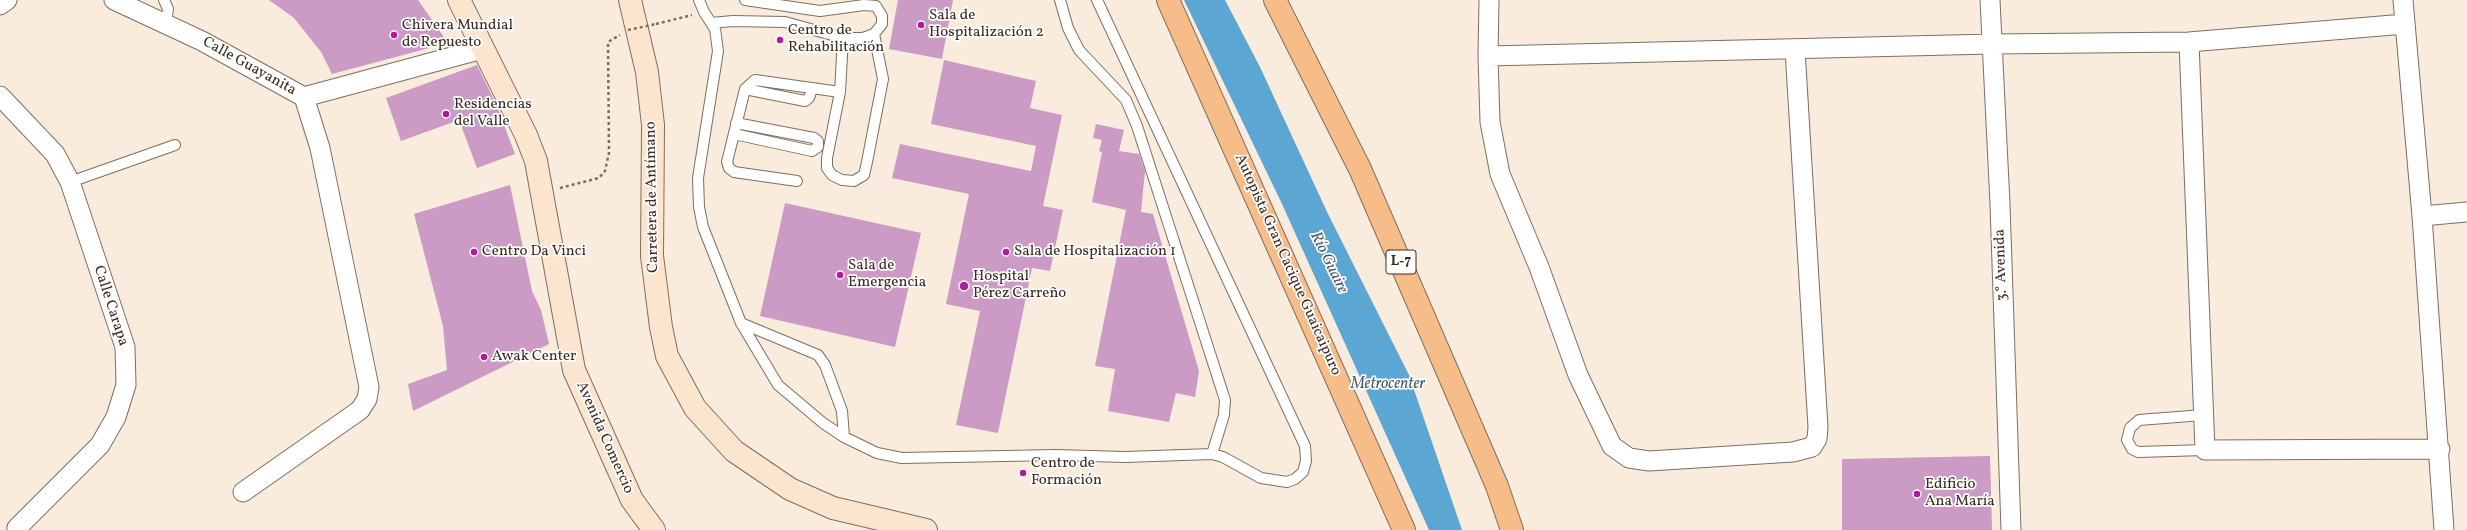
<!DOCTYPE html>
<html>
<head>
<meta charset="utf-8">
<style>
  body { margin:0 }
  canvas { display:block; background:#f9ecdd }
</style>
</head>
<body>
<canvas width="2467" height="530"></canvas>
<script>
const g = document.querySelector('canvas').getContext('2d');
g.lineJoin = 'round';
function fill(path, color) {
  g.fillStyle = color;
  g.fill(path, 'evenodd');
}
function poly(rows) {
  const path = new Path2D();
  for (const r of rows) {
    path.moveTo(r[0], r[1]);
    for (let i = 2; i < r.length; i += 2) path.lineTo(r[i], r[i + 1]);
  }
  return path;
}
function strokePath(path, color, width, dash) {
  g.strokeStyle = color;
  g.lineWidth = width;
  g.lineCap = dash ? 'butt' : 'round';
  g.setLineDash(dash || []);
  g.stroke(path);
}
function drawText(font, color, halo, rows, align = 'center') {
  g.font = font + ' Vollkorn,serif';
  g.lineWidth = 3.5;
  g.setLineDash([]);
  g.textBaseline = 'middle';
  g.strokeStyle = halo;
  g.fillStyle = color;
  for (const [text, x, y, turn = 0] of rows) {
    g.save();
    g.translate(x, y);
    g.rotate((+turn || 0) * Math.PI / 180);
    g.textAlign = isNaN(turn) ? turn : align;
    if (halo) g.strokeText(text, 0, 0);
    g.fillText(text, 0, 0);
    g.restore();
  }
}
const water = poly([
  [1184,0,1225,0,1260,67,1328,214,1409,375,1462,530,1429,530,1282,204]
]);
const building = poly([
  [269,0,418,0,448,43,332,74,321,52,294,18],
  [898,0,953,0,942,59,889,49],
  [944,60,1036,81,1030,108,1062,115,1043,206,1063,210,1050,271,1032,268,998,433,956,425,980,311,946,304,969,194,892,178,900,144,1031,171,1036,146,931,124],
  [477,65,497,106,515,154,477,168,459,120,401,141,386,98],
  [1096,124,1124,130,1119,151,1139,154,1145,171,1141,212,1153,214,1199,371,1195,397,1176,393,1169,422,1108,411,1115,369,1095,366,1126,210,1092,202,1102,152,1099,151,1102,140,1093,138],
  [510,185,532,291,541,310,549,344,413,411,408,384,447,370,443,326,414,214],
  [785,203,921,233,895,347,760,316],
  [1990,456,1992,530,1842,530,1842,459]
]);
const path = poly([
  [656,24,692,15],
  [560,188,599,178,605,171,609,153,608,42,620,35]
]);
const lane = poly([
  [164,0,168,9,166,23],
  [699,0,704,12,715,29,718,51,698,178,699,207,703,227,741,323,778,385,823,423,844,437,877,453,902,458,1056,455,1125,457,1212,454,1223,457,1261,478,1287,482,1295,479,1303,472,1306,461,1305,446,1097,0],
  [1060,0,1068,28,1079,50,1126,100,1137,126,1225,400,1224,415,1212,454],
  [711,23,733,21,785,22,843,38,863,38,874,34,882,24,882,16,876,6,864,5,820,11,745,0],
  [843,38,840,92,827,158,827,168,832,175,842,180,854,181,864,175,867,162,883,79,874,34],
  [745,89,805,101,809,98,812,89],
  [734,134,812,151,818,147,818,141,814,138,736,123],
  [797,181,734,172,729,168,727,162,745,89,755,80,840,92],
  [70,182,175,145],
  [741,323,818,355,825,365,842,411,844,437],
  [2203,415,2139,420,2130,428,2127,440,2132,449,2138,452,2205,450]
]);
const street = poly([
  [114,0,202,41,304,97,482,49],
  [1489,0,1488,56,1490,122,1500,174,1539,267,1578,375,1612,446,1629,458,1649,461,1793,452,1812,447,1817,439,1818,427,1795,50],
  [1990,0,2000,204,2011,530],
  [2403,0,2422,216,2444,530],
  [0,5,7,0],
  [2189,42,2205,450,2440,449],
  [1488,56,1992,44,2189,42,2405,24],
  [0,96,55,154,70,182,125,347,126,385,116,417,100,445,17,528,18,530],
  [2422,216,2467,212],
  [243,492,360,410,367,399,369,387,320,148,304,97]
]);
const secondary = poly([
  [459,0,526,135,536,161,574,370,632,500,654,530],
  [630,0,647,72,653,125,652,256,661,327,667,356,695,408,734,451,790,489,833,508,926,530]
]);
const highway = poly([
  [1168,0,1404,530],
  [1275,0,1360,169,1497,486,1512,530]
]);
const pathBridge = poly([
  [628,30,656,24]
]);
const markers = [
  [921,25,4,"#b5179e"],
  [394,35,4,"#b5179e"],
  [780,40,4,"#b5179e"],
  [446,114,4,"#b5179e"],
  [474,252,4,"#b5179e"],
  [1006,252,4,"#b5179e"],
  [840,275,4,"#b5179e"],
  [964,286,5,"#b5179e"],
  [484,357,4,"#b5179e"],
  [1023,473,4,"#b5179e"],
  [1917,494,4,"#b5179e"]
];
const shields = [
  [1401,262,30]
];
const shieldNames = [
  ["L-7",1401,262]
];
const poiNames = [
  ["Sala de",929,16],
  ["Hospitalización 2",929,33],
  ["Chivera Mundial",402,26],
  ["de Repuesto",402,43],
  ["Centro de",788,31],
  ["Rehabilitación",788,48],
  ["Residencias",454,105],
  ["del Valle",454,122],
  ["Centro Da Vinci",482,252],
  ["Sala de Hospitalización 1",1014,252],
  ["Sala de",848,266],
  ["Emergencia",848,283],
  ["Hospital",973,277],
  ["Pérez Carreño",973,294],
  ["Awak Center",492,357],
  ["Centro de",1031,464],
  ["Formación",1031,481],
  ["Edificio",1925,485],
  ["Ana María",1925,502]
];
const streetNames = [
  ["Calle Guayanita",249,67,29],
  ["Carretera de Antímano",653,197,-91],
  ["Autopista Gran Cacique Guaicaipuro",1287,265,66],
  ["3.° Avenida",2002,265,-92],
  ["Calle Carapa",110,306,72],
  ["Avenida Comercio",604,438,66]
];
const waterNames = [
  ["Río Guaire",1328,263,64],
  ["Metrocenter",1388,385]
];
fill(water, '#5ca6d4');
fill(building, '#cb9ac5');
strokePath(lane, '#7e6e61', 12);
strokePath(street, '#7e6e61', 21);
strokePath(secondary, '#7e6e61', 24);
strokePath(highway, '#7e6e61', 24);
strokePath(path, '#7e6e61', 2.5, [3, 3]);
strokePath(lane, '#fff', 10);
strokePath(street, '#fff', 19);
strokePath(secondary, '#fce5cf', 22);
strokePath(highway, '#f7bd88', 22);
strokePath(pathBridge, '#7e6e61', 2.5, [3, 3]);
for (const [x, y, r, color] of markers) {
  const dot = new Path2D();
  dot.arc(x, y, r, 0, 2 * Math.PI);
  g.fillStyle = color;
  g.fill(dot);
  strokePath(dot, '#fff', 1.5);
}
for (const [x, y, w] of shields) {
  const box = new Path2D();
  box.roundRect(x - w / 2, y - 12, w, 24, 3);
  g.fillStyle = '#fff';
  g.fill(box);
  strokePath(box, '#3b2a1e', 1);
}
drawText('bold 14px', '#3b2a1e', null, shieldNames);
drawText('15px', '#3b2a1e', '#fff', poiNames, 'left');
drawText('15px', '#3b2a1e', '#fff', streetNames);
drawText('italic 16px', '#485c67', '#fff', waterNames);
</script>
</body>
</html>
